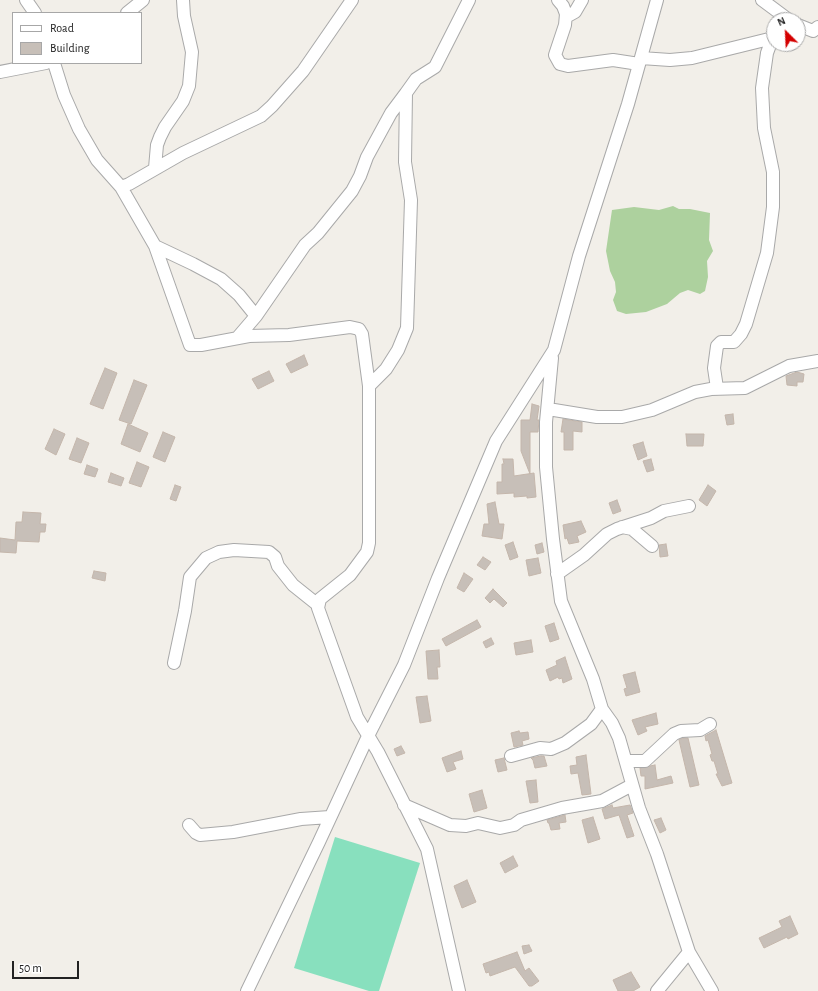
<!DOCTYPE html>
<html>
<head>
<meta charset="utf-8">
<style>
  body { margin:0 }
  #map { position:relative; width:818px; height:991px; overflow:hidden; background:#f2efe9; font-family:"Alegreya Sans",sans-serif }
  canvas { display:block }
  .legend { position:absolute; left:12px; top:12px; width:130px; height:52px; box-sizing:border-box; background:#fff; border:1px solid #a7a7a7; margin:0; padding:5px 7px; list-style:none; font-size:12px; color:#222 }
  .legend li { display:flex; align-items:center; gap:8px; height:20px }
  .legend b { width:20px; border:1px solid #a7a7a7 }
  .north { position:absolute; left:766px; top:12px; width:40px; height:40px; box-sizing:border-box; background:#fff; border:1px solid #a7a7a7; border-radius:50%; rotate:336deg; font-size:11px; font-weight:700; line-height:16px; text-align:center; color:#222 }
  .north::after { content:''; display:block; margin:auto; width:14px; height:18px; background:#d40000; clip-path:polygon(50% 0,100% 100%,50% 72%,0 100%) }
  .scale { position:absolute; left:12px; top:961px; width:67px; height:18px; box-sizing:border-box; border:2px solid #222; border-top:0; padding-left:5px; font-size:12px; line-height:14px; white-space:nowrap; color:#222; -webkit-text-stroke:3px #fff; paint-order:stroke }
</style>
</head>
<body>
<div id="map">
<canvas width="818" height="991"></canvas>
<ul class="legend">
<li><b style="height:5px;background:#fff"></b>Road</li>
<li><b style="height:11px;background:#c7bfb8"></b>Building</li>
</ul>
<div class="north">N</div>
<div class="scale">50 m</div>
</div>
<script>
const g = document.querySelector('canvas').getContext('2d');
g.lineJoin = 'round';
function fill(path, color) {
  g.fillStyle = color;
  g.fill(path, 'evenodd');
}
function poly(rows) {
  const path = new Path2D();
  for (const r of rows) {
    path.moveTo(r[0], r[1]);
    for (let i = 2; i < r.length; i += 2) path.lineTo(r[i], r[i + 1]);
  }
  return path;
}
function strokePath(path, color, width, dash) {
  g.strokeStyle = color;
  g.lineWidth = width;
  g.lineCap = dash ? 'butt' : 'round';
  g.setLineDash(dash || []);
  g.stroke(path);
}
const forest = poly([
  [673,206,679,209,690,209,710,213,709,240,713,251,707,261,708,277,705,291,700,294,688,290,680,293,667,304,646,312,626,314,617,311,613,300,616,292,615,282,610,271,606,251,612,210,634,207,659,210]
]);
const pitch = poly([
  [335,837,420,863,379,991,369,991,294,968]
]);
const building = poly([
  [304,355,308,365,291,373,286,364,304,355],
  [105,368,117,373,103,409,90,404,105,368],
  [269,371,274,381,258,389,252,379,269,371],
  [797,372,804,374,803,382,797,382,797,386,787,385,786,376,797,372],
  [134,380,147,385,131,424,119,420,134,380],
  [532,404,539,406,537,420,539,420,538,432,530,432,530,474,521,451,521,420,530,420,532,404],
  [733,414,734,424,727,425,725,415,733,414],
  [563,419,582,422,582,432,573,431,573,450,564,450,564,432,561,432,563,419],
  [128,424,148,433,140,452,121,444,128,424],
  [54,429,65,434,56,455,45,449,54,429],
  [163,432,175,437,165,462,153,457,163,432],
  [686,434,704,434,703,446,687,446,686,434],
  [77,438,89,443,81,463,69,459,77,438],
  [643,442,647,456,638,460,633,445,643,442],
  [503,459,513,459,514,476,534,473,536,497,527,498,527,496,514,497,514,493,497,494,497,482,502,482,502,464,504,464,503,459],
  [651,459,654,470,647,472,643,461,651,459],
  [137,462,149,467,141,487,129,483,137,462],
  [87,465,98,469,95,477,84,474,87,465],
  [111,473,124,478,121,486,108,482,111,473],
  [175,485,181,487,176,501,170,499,175,485],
  [708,485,716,491,707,506,699,500,708,485],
  [617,500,621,511,613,514,609,503,617,500],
  [495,502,499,524,504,524,502,539,482,536,484,524,489,524,487,504,495,502],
  [23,512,41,513,40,524,46,524,45,532,40,532,39,542,17,541,16,553,0,552,0,538,15,540,16,522,22,522,23,512],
  [581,521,586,532,577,536,579,542,569,544,567,538,565,539,563,525,581,521],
  [513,542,518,557,510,560,505,545,513,542],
  [542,543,544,552,537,554,535,545,542,543],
  [666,544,668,556,660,557,659,545,666,544],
  [483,557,491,562,485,570,477,565,483,557],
  [538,558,541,573,529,576,526,560,538,558],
  [94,571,106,573,105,581,92,578,94,571],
  [464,573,473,579,464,592,457,588,464,573],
  [493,589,507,603,503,607,494,599,490,603,485,598,493,589],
  [477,620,481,627,446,646,442,639,477,620],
  [554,623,559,639,550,642,545,626,554,623],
  [491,638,494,644,486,648,483,642,491,638],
  [531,640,533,652,516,655,514,643,531,640],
  [439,650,440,667,437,667,438,679,428,679,426,651,439,650],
  [565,657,572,679,563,683,562,678,559,679,558,677,550,681,546,670,557,665,556,661,565,657],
  [635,672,640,692,626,696,624,689,627,688,623,675,635,672],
  [427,696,431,721,420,723,416,697,427,696],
  [656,713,658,724,645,727,647,731,638,735,632,720,656,713],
  [716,730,732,783,722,786,716,774,718,774,714,761,712,761,710,755,712,754,708,740,706,741,705,736,716,730],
  [519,731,520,733,528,732,529,739,522,741,523,745,514,747,511,733,519,731],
  [683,738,688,738,699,785,690,787,679,740,683,738],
  [401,746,405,753,397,756,394,749,401,746],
  [461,751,463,759,453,762,456,769,447,772,442,758,461,751],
  [586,755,591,794,582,795,578,773,571,774,570,766,577,765,576,757,586,755],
  [541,756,544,756,547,766,535,768,533,760,531,758,541,756],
  [504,758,507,770,498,772,495,760,504,758],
  [655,765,657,780,671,776,673,783,645,789,645,776,641,776,640,768,655,765],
  [536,780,538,802,530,803,526,781,536,780],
  [482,790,487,808,474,812,469,794,482,790],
  [612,805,613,808,630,805,633,813,627,815,634,836,627,838,619,815,605,819,602,809,612,805],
  [565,815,566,822,559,823,560,829,551,830,549,823,548,823,547,820,565,815],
  [593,817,600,839,588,843,582,820,593,817],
  [661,818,666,830,660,833,654,820,661,818],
  [513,856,518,866,505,873,500,863,513,856],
  [467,880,476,902,462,908,454,886,467,880],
  [790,916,798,934,788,939,787,937,764,948,759,938,782,927,779,921,790,916],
  [529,945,532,951,524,954,522,946,529,945],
  [517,952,525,971,529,968,539,981,532,986,529,986,515,967,490,976,489,972,486,973,483,964,517,952],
  [631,972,640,987,633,991,618,991,613,980,631,972]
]);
const minor = poly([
  [26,0,35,13],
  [558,0,563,6,566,14,565,25,555,55,560,64,568,66,613,60,639,64],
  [762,0,789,20],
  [127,13,143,0],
  [566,17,575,12,582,0],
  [798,25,813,31,818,27],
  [641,58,670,60,692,58,773,38],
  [54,63,64,95,79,129,97,160,121,187,155,246,190,345,201,345,249,336,289,335,350,327,359,329,362,334,369,386,369,543,367,552,350,575,320,599,318,608,357,717,378,752,427,849,459,991],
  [0,72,46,63],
  [155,168,157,145,160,137,165,127,183,101,189,86,192,52,184,16,183,0],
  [121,187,129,184,183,153,261,116,272,106,303,71,352,0],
  [155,246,193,264,221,279,239,295,256,316],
  [238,337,256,316,305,245,318,233,352,191,360,176,367,157,391,113,406,93],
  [552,358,546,422,546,467,553,539,561,601,593,679,602,709,612,723,619,738,639,808,657,854,689,952,712,991],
  [369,386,386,369,398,350,407,328,411,200,405,162,406,93,416,79,435,67,469,0],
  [717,388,714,368,717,346,721,342,734,342,741,334,746,324,767,253,773,207,773,172,764,128,762,88,767,53,774,34],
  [548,409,597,417,622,417,652,410,695,392,711,389,745,388,789,366,818,361],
  [622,527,632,529,652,546],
  [557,574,584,555,607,534,617,529,651,518,664,511,689,506],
  [174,663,185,611,190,577,206,558,219,552,234,550,269,552,275,557,278,566,293,585,318,605],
  [511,756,540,748,551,749,565,743,591,724,602,709],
  [626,761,645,761,674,734,681,731,700,730,710,724],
  [404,805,450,825,466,826,478,823,500,828,514,825,521,820,562,808,602,801,632,785],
  [189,825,196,833,200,835,233,832,301,819,330,817],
  [247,991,319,842,369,734,404,665,438,578,496,441,554,350,579,256,628,104,657,0],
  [657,991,689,952]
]);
fill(forest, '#add19e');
fill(pitch, '#88e0be');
fill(building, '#c7bfb8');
strokePath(building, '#c4b6ab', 1);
strokePath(minor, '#a9a9a9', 14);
strokePath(minor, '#fff', 12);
</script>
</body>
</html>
